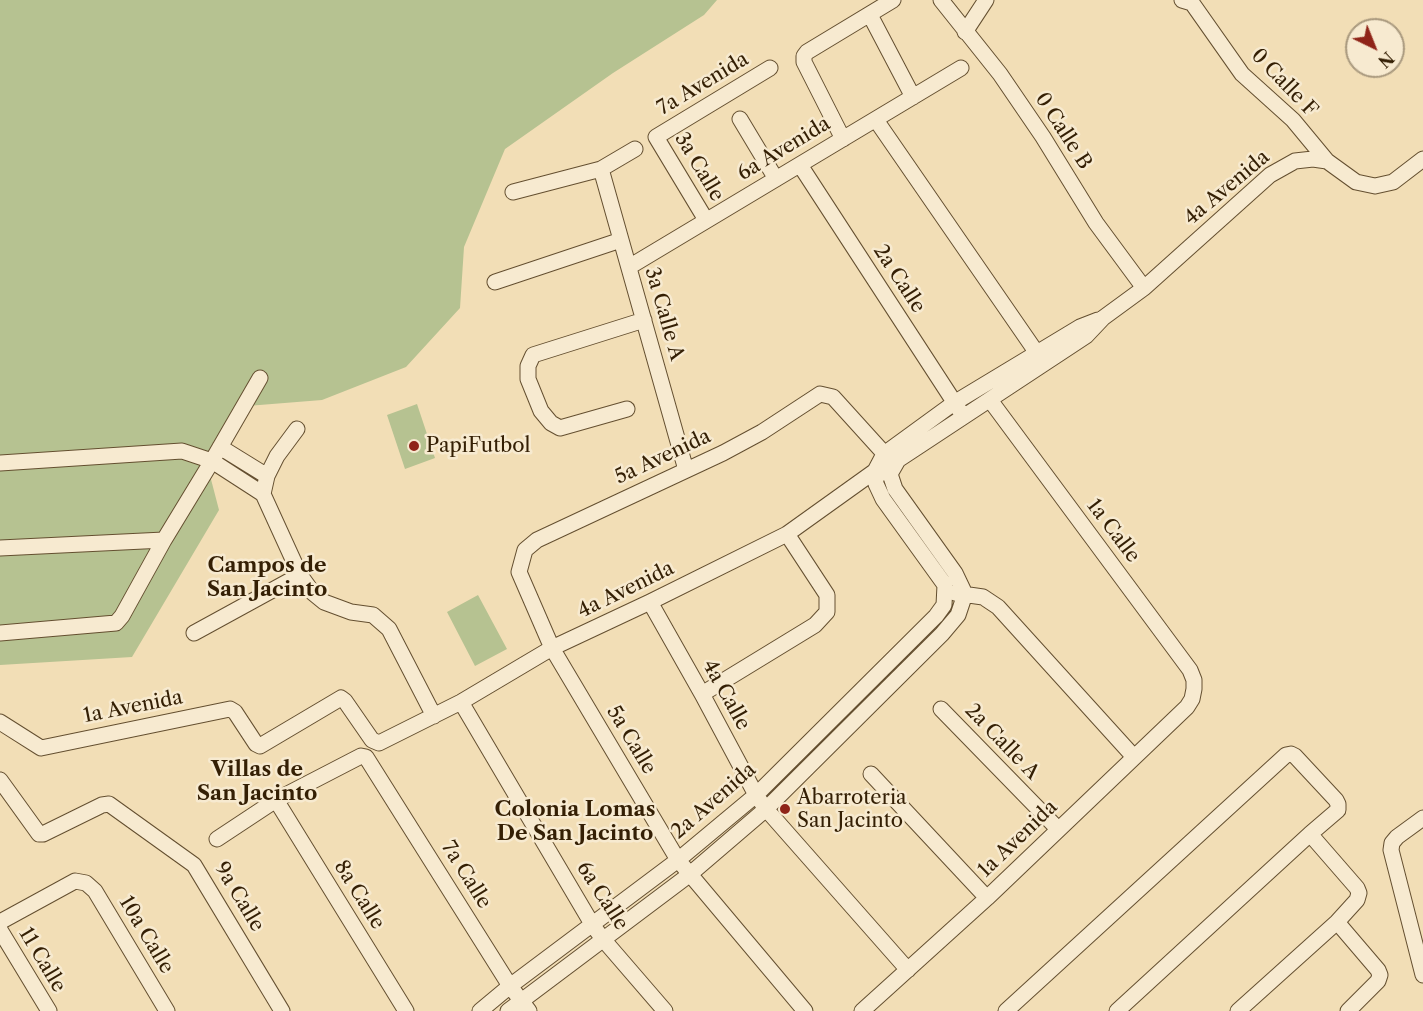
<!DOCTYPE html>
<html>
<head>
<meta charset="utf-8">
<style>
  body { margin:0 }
  #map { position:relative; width:1423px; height:1011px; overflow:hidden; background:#f2deb6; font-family:"Libre Caslon Text",serif }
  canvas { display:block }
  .north { position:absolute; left:1345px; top:18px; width:60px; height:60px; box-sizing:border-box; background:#f7ead0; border:2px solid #a9997e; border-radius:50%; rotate:137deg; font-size:16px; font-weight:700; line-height:24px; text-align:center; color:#341f04 }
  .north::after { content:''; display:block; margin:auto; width:21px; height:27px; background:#8f2418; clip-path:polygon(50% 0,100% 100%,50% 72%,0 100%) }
</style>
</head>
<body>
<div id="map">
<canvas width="1423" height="1011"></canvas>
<div class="north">N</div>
</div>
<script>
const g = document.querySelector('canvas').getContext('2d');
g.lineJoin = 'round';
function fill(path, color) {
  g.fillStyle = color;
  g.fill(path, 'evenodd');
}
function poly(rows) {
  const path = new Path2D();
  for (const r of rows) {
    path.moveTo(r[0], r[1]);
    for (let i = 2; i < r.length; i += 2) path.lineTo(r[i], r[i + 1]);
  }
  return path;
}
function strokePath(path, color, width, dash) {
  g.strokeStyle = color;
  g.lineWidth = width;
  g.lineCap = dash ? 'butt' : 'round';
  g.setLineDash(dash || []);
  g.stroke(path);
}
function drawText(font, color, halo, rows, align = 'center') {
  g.font = font + ' "Libre Caslon Text",serif';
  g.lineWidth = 5;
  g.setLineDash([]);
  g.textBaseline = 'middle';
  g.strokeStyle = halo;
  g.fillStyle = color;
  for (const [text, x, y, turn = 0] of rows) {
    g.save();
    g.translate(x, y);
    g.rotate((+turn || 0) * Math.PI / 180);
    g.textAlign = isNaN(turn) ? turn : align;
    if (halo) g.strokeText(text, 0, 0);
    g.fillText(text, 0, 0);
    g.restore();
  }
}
const green = poly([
  [0,0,717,0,704,15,613,73,505,149,464,247,460,308,406,367,322,400,247,406,207,464,219,510,132,657,0,665],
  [417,404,435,458,405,469,387,415],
  [478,595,507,649,475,666,447,612]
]);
const minor = poly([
  [941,0,1000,74,1043,137,1096,223,1144,288],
  [1182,0,1192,3,1242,74,1293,120,1327,161],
  [870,15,913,97],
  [965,32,986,0],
  [740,119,776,179],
  [876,120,1041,359],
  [843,139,804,62,804,56,807,52,893,0],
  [800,165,960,411],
  [601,169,686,470],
  [513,192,601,169,635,149],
  [706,220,656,137,770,68],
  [629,267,961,68],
  [495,282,621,240],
  [627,409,560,428,551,423,541,411,528,379,528,366,533,355,644,320],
  [297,429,277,456,267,476,263,494,300,575,313,593,324,602,351,612,373,615,389,629,434,716],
  [220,447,267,476],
  [0,463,182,451,212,461,260,378],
  [0,548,164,540],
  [955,593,983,597,998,607,1134,757],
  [650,602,702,694,756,795,766,809,908,970],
  [0,633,116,623,122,616,164,540,212,461,263,494],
  [194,633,300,575],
  [702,694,815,625,827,612,827,595,787,534],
  [461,702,592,924,602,938,665,1011],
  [941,709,1058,829],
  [0,722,41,748,230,709,235,712,256,744,260,746,341,698,345,701,372,740,379,743,461,702,552,648,650,602,787,534,875,471,883,473],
  [871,774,987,898],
  [0,780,39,834,43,834,102,805,109,804,194,865,282,1011],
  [276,800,406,1011],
  [1423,818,1397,837,1392,843,1391,850,1423,975],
  [217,839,276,800,361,756,366,757,510,986,529,1011],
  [0,922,75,881,86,883,95,891,167,1011],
  [1337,922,1378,970,1380,975,1378,981,1348,1011],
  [0,930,49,1011],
  [480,1011,510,986,678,860,756,795,936,616,944,605,945,585,883,499,876,484,875,471,884,454,954,403,1080,327,1098,320],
  [508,1011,689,875,766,809,942,634,958,615,965,594,955,573,895,489,890,474,898,460,1086,336,1103,318,1144,288,1270,175,1295,161,1313,159,1327,161,1356,182,1375,186,1393,182,1423,159],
  [805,1011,678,860,552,648,519,572,525,550,537,540,723,453,762,432,820,394,833,397,891,461],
  [862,1011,987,898,1187,707,1192,699,1194,689,1194,680,1190,670,990,400],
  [1006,1011,1286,755,1291,754,1295,756,1336,800,1338,804,1338,810,1310,834,1117,1011],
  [1238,1011,1337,922,1357,900,1359,893,1357,888,1310,834]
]);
const markers = [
  [414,446,6,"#8f2418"],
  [785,809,6,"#8f2418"]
];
const streetNames = [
  ["0 Calle F",1284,83,46],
  ["7a Avenida",703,84,-31],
  ["0 Calle B",1063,131,57],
  ["6a Avenida",784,149,-31],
  ["3a Calle",699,167,59],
  ["4a Avenida",1227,188,-40],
  ["2a Calle",899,279,57],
  ["3a Calle A",664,314,74],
  ["5a Avenida",663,457,-25],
  ["1a Calle",1113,531,53],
  ["4a Avenida",626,590,-26],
  ["4a Calle",726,695,61],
  ["1a Avenida",133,707,-11],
  ["5a Calle",631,740,59],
  ["2a Calle A",1002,742,46],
  ["2a Avenida",714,801,-41],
  ["1a Avenida",1018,839,-44],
  ["7a Calle",466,875,58],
  ["8a Calle",359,895,58],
  ["6a Calle",602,896,57],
  ["9a Calle",239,897,59],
  ["10a Calle",146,935,59],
  ["11 Calle",42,960,59]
];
const poiNames = [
  ["PapiFutbol",426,446],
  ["Abarroteria",797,798],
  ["San Jacinto",797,821]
];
const neighbourhoodNames = [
  ["Campos de",267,566],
  ["San Jacinto",267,590],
  ["Villas de",257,770],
  ["San Jacinto",257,794],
  ["Colonia Lomas",575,810],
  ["De San Jacinto",575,834]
];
fill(green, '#b6c291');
strokePath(minor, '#644f30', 17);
strokePath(minor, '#f7ead0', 15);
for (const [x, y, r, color] of markers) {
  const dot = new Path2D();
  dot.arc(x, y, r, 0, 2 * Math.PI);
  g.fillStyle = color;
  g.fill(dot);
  strokePath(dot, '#f7ead0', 2);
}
drawText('20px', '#341f04', '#f7ead0', streetNames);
drawText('20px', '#341f04', '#f7ead0', poiNames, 'left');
drawText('bold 21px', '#341f04', '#f7ead0', neighbourhoodNames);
</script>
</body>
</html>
